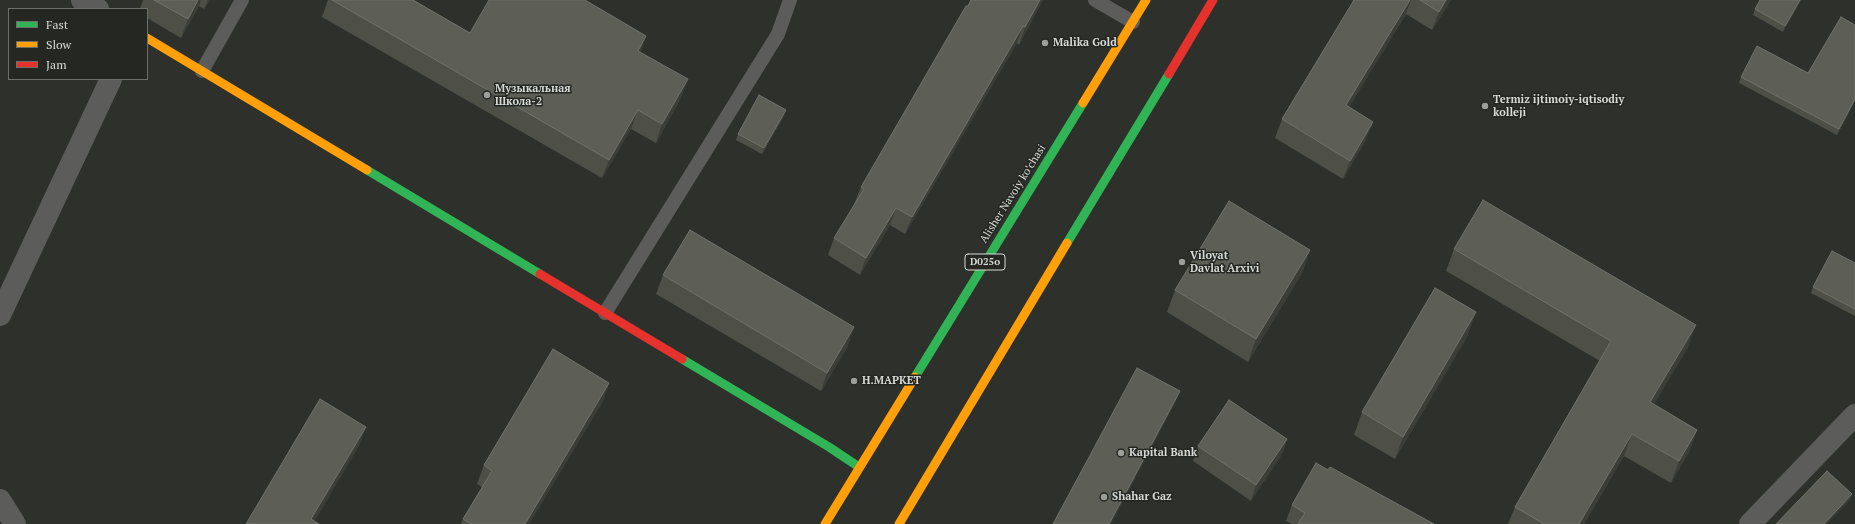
<!DOCTYPE html>
<html>
<head>
<meta charset="utf-8">
<style>
  body { margin:0 }
  #map { position:relative; width:1855px; height:524px; overflow:hidden; background:#2e302c; font-family:"PT Serif",serif }
  canvas { display:block }
  .legend { position:absolute; left:8px; top:8px; width:140px; height:72px; box-sizing:border-box; background:#242722; border:1px solid #6c6f6a; margin:0; padding:5px 7px; list-style:none; font-size:12px; color:#d7dad6 }
  .legend li { display:flex; align-items:center; gap:8px; height:20px }
  .legend b { width:20px; border:1px solid #6c6f6a }
</style>
</head>
<body>
<div id="map">
<canvas width="1855" height="524"></canvas>
<ul class="legend">
<li><b style="height:5px;background:#30b455"></b>Fast</li>
<li><b style="height:5px;background:#ff9f0a"></b>Slow</li>
<li><b style="height:5px;background:#e5322d"></b>Jam</li>
</ul>
</div>
<script>
const g = document.querySelector('canvas').getContext('2d');
g.lineJoin = 'round';
function poly(rows) {
  const path = new Path2D();
  for (const r of rows) {
    path.moveTo(r[0], r[1]);
    for (let i = 2; i < r.length; i += 2) path.lineTo(r[i], r[i + 1]);
  }
  return path;
}
function strokePath(path, color, width, dash) {
  g.strokeStyle = color;
  g.lineWidth = width;
  g.lineCap = dash ? 'butt' : 'round';
  g.setLineDash(dash || []);
  g.stroke(path);
}
function fill(path, color) {
  g.fillStyle = color;
  g.fill(path, 'evenodd');
}
function drawText(font, color, halo, rows, align = 'center') {
  g.font = font + ' "PT Serif",serif';
  g.lineWidth = 3;
  g.setLineDash([]);
  g.textBaseline = 'middle';
  g.strokeStyle = halo;
  g.fillStyle = color;
  for (const [text, x, y, turn = 0] of rows) {
    g.save();
    g.translate(x, y);
    g.rotate((+turn || 0) * Math.PI / 180);
    g.textAlign = isNaN(turn) ? turn : align;
    if (halo) g.strokeText(text, 0, 0);
    g.fillText(text, 0, 0);
    g.restore();
  }
}
const lane = poly([
  [1095,0,1133,22],
  [202,71,242,0],
  [605,313,778,34,790,0]
]);
const street = poly([
  [82,0,98,9],
  [0,315,111,79],
  [0,500,15,524],
  [1750,524,1855,415]
]);
const fast = poly([
  [367,170,540,274],
  [1067,243,1169,74],
  [682,359,829,447,859,467],
  [915,377,1083,103]
]);
const slow = poly([
  [147,38,367,170],
  [1083,103,1146,0],
  [825,524,915,377],
  [899,524,1067,243]
]);
const jam = poly([
  [1169,74,1213,0],
  [540,274,682,359]
]);
const wall = poly([
  [143,0,210,0,204,9,199,6,181,38,147,18,147,9,140,9],
  [328,0,413,0,470,33,646,36,640,52,681,98,656,143,631,129,602,178,322,17],
  [971,0,1043,0,1019,45,1017,43,905,234,890,225,860,275,828,255,834,238,854,204,861,187],
  [1354,0,1451,0,1432,30,1406,14,1349,107,1366,140,1343,179,1275,138,1282,119],
  [1760,0,1801,0,1783,32,1753,15,1755,9],
  [1741,77,1855,101,1837,135,1739,83],
  [784,116,762,154,736,140,738,134],
  [1454,249,1688,347,1654,404,1697,430,1689,452,1671,483,1624,456,1584,524,1508,524,1515,507,1600,361,1446,271],
  [1310,250,1302,273,1248,362,1167,312,1175,290],
  [1855,263,1855,316,1811,293,1813,287],
  [663,275,848,346,821,391,656,294],
  [1468,335,1395,459,1354,435,1362,412],
  [609,383,603,401,529,524,461,524,463,519,482,487,477,484,484,465],
  [1287,439,1282,454,1251,501,1193,461,1198,446],
  [1328,470,1434,524,1292,524,1286,521,1292,505]
]);
const shadedWall = poly([
  [198,0,201,0,199,6,181,38,188,19],
  [208,0,210,0,204,9],
  [1040,0,1043,0,1019,45,1025,27],
  [1410,0,1411,0,1406,14,1339,124,1346,105],
  [1446,0,1451,0,1432,30,1439,12],
  [1800,0,1801,0,1783,32,1785,26],
  [1023,26,1017,43,905,234,912,217],
  [646,36,640,55,638,51],
  [688,79,681,98,656,143,662,124],
  [1855,99,1855,101,1837,135,1839,129],
  [638,110,631,129,602,178,609,160],
  [786,110,784,116,762,154,764,148],
  [1373,122,1366,140,1343,179,1350,161],
  [896,208,890,225,860,275,866,258],
  [1310,250,1302,273,1248,362,1256,339],
  [1476,312,1468,335,1395,459,1403,437],
  [1696,325,1688,347,1642,424,1650,402],
  [854,327,848,346,821,391,827,373],
  [609,383,603,401,529,524,525,524],
  [1180,391,1174,405,1111,524,1109,524],
  [366,427,359,446,313,524,311,519],
  [1697,430,1689,452,1671,483,1679,461],
  [1632,434,1624,456,1584,524,1579,524],
  [1287,439,1282,454,1251,501,1256,485],
  [1852,494,1850,500,1827,524,1824,524]
]);
const building = poly([
  [154,0,198,0,188,19,154,0],
  [332,0,413,0,470,33,489,0,585,0,646,36,638,51,688,79,662,124,638,110,609,160,332,0],
  [971,0,1040,0,1025,27,1023,26,912,217,896,208,866,258,834,238,864,189,861,187,966,6,968,6,971,0],
  [1354,0,1410,0,1346,105,1373,122,1350,161,1282,119,1354,0],
  [1420,0,1446,0,1439,12,1420,0],
  [1760,0,1800,0,1785,26,1755,9,1760,0],
  [1841,17,1855,25,1855,99,1839,129,1741,77,1757,46,1808,73,1841,17],
  [759,95,786,110,764,148,738,134,759,95],
  [1483,200,1696,325,1650,402,1697,430,1679,461,1632,434,1579,524,1544,524,1515,507,1611,341,1454,249,1483,200],
  [1229,201,1310,250,1256,339,1175,290,1229,201],
  [690,230,854,327,827,373,663,275,690,230],
  [1832,251,1855,263,1855,309,1813,287,1832,251],
  [1435,288,1476,312,1403,437,1362,412,1435,288],
  [553,349,609,383,525,524,471,524,463,519,492,471,484,465,553,349],
  [1137,368,1180,391,1109,524,1053,524,1137,368],
  [320,399,366,427,311,519,319,524,246,524,320,399],
  [1229,400,1287,439,1256,485,1198,446,1229,400],
  [1316,463,1328,470,1330,467,1434,524,1298,524,1305,513,1292,505,1316,463],
  [1827,471,1852,494,1824,524,1776,524,1827,471]
]);
const markers = [
  [1045,43,4,"#9c9e9a"],
  [487,95,4,"#9c9e9a"],
  [1485,106,4,"#9c9e9a"],
  [1182,262,4,"#9c9e9a"],
  [854,381,4,"#9c9e9a"],
  [1121,453,4,"#9c9e9a"],
  [1104,497,4,"#9c9e9a"]
];
const shields = [
  [985,262,40]
];
const shieldNames = [
  ["D025o",985,262]
];
const poiNames = [
  ["Malika Gold",1053,43],
  ["Музыкальная",495,89],
  ["Школа-2",495,102],
  ["Termiz ijtimoiy-iqtisodiy",1493,100],
  ["kolleji",1493,113],
  ["Viloyat",1190,256],
  ["Davlat Arxivi",1190,269],
  ["Н.МАРКЕТ",862,381],
  ["Kapital Bank",1129,453],
  ["Shahar Gaz",1112,497]
];
const streetNames = [
  ["Alisher Navoiy ko’chasi",1013,194,-58]
];
strokePath(lane, '#5c5d5b', 14);
strokePath(street, '#5c5d5b', 22);
strokePath(fast, '#30b455', 9);
strokePath(slow, '#ff9f0a', 9);
strokePath(jam, '#e5322d', 9);
fill(wall, '#4e5047');
fill(shadedWall, '#3b3d36');
fill(building, '#5d5f56');
strokePath(building, '#70726a', 1);
for (const [x, y, r, color] of markers) {
  const dot = new Path2D();
  dot.arc(x, y, r, 0, 2 * Math.PI);
  g.fillStyle = color;
  g.fill(dot);
  strokePath(dot, '#242722', 1.5);
}
for (const [x, y, w] of shields) {
  const box = new Path2D();
  box.roundRect(x - w / 2, y - 8, w, 16, 3);
  g.fillStyle = '#242722';
  g.fill(box);
  strokePath(box, '#d7dad6', 1);
}
drawText('bold 10px', '#d7dad6', null, shieldNames);
drawText('bold 11px', '#d7dad6', '#242722', poiNames, 'left');
drawText('11px', '#d7dad6', '#242722', streetNames);
</script>
</body>
</html>
